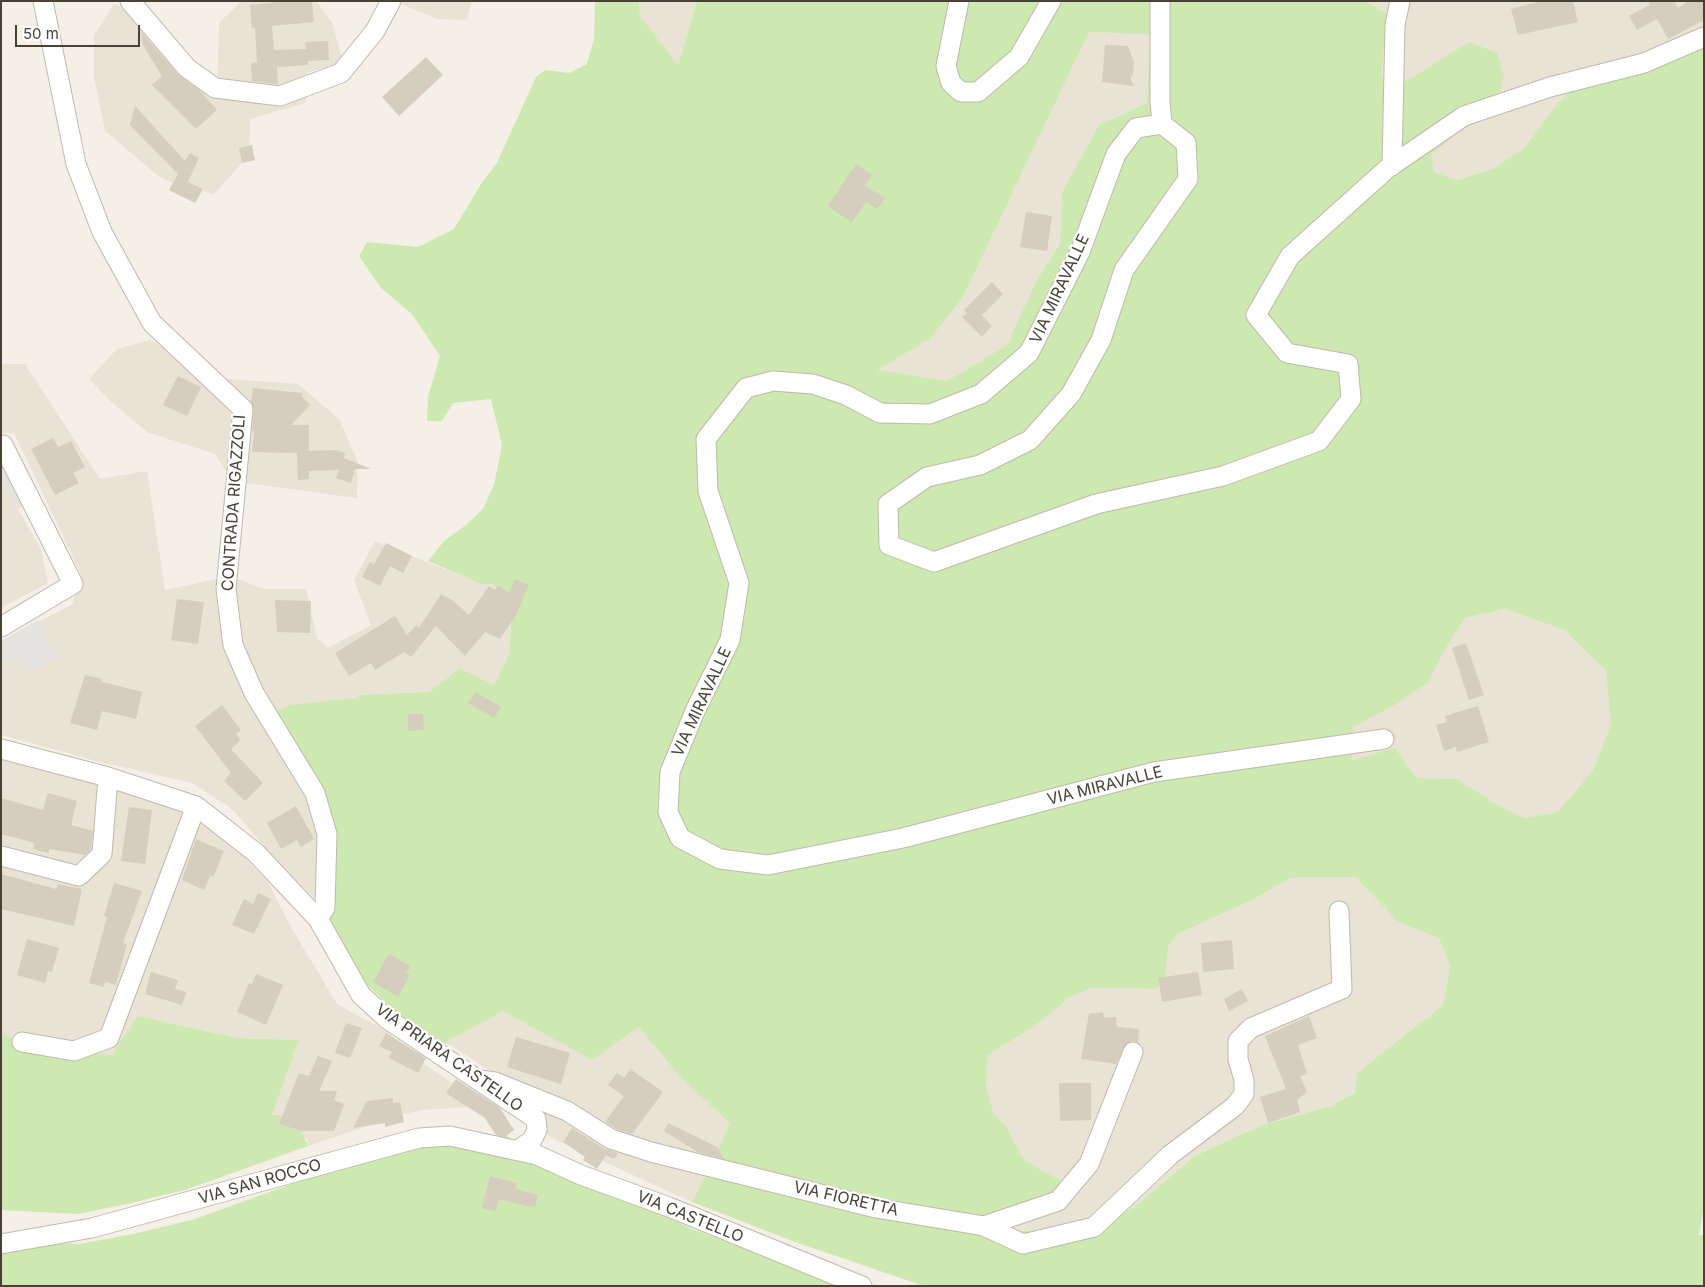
<!DOCTYPE html>
<html>
<head>
<meta charset="utf-8">
<style>
  body { margin:0 }
  #map { position:relative; width:1705px; height:1287px; overflow:hidden; background:#f4f0e7; font-family:Inter,sans-serif }
  canvas { display:block }
  .frame { position:absolute; inset:0; border:2px solid #474136; pointer-events:none }
  .scale { position:absolute; left:15px; top:25px; width:125px; height:22px; box-sizing:border-box; border:2px solid #474136; border-top:0; padding-left:6px; font-size:15px; line-height:18px; white-space:nowrap; color:#474136; -webkit-text-stroke:4px #fff; paint-order:stroke }
</style>
</head>
<body>
<div id="map">
<canvas width="1705" height="1287"></canvas>
<div class="frame"></div>
<div class="scale">50 m</div>
</div>
<script>
const g = document.querySelector('canvas').getContext('2d');
g.lineJoin = 'round';
function fill(path, color) {
  g.fillStyle = color;
  g.fill(path, 'evenodd');
}
function poly(rows) {
  const path = new Path2D();
  for (const r of rows) {
    path.moveTo(r[0], r[1]);
    for (let i = 2; i < r.length; i += 2) path.lineTo(r[i], r[i + 1]);
  }
  return path;
}
function strokePath(path, color, width, dash) {
  g.strokeStyle = color;
  g.lineWidth = width;
  g.lineCap = dash ? 'butt' : 'round';
  g.setLineDash(dash || []);
  g.stroke(path);
}
function drawText(font, color, halo, rows, align = 'center') {
  g.font = font + ' Inter,sans-serif';
  g.lineWidth = 4.5;
  g.setLineDash([]);
  g.textBaseline = 'middle';
  g.strokeStyle = halo;
  g.fillStyle = color;
  for (const [text, x, y, turn = 0] of rows) {
    g.save();
    g.translate(x, y);
    g.rotate((+turn || 0) * Math.PI / 180);
    g.textAlign = isNaN(turn) ? turn : align;
    if (halo) g.strokeText(text, 0, 0);
    g.fillText(text, 0, 0);
    g.restore();
  }
}
const residential = poly([
  [242,1,317,2,332,22,343,62,307,73,306,103,250,119,249,155,214,194,174,184,157,175,105,131,94,77,94,35,114,4,148,17,217,94,219,23],
  [394,1,472,1,467,20,437,19],
  [639,1,697,1,678,65,640,16],
  [1365,1,1704,1,1704,48,1584,76,1558,103,1524,148,1495,168,1458,180,1434,172,1430,155,1463,126,1469,42,1406,81,1381,78,1387,13],
  [1089,32,1150,33,1147,103,1099,125,1062,192,1060,242,1035,283,1007,345,947,381,876,370,930,339,963,297],
  [150,340,228,379,298,384,339,419,358,462,357,498,232,481,215,454,147,432,108,399,89,379,117,349],
  [1,364,25,364,100,479,147,471,165,590,230,576,264,589,306,589,317,638,328,648,371,625,354,580,375,541,481,584,493,584,512,608,509,654,494,685,460,668,429,692,358,695,304,789,315,819,320,880,315,899,275,859,231,808,192,783,96,761,1,735,1,641,73,604,80,572,14,433,1,433],
  [1,480,41,549,48,583,1,608],
  [1505,609,1564,630,1606,671,1611,724,1593,770,1559,812,1525,818,1496,804,1457,779,1417,778,1395,748,1352,760,1353,727,1390,708,1448,644,1465,618],
  [1,758,150,797,209,820,268,882,292,929,337,1004,388,1032,411,1055,486,1106,422,1110,404,1114,308,1146,307,1139,272,1115,299,1040,237,1038,138,1016,111,1055,28,1046,1,1033],
  [1300,877,1355,877,1398,922,1439,938,1450,966,1443,1005,1357,1073,1355,1091,1331,1106,1259,1126,1195,1156,1133,1208,1091,1232,999,1230,1065,1184,1037,1168,1022,1156,1005,1125,994,1115,986,1086,988,1055,1030,1029,1072,996,1092,988,1157,989,1165,979,1168,947,1178,934,1254,899,1289,879],
  [503,1010,592,1060,639,1027,678,1075,730,1124,692,1202,552,1138,527,1120,493,1073,446,1042]
]);
const green = poly([
  [595,1,639,1,640,16,678,65,697,1,1365,1,1387,13,1381,78,1406,81,1469,42,1497,53,1504,75,1499,96,1431,155,1434,172,1458,180,1495,168,1524,148,1558,103,1584,76,1610,61,1694,51,1704,48,1704,1205,1699,1235,1704,1235,1704,1286,924,1286,795,1242,692,1202,730,1124,678,1075,639,1027,592,1060,503,1011,446,1042,451,1045,421,1036,361,979,315,899,320,880,315,819,308,794,268,715,289,705,357,698,357,695,429,692,460,668,494,685,509,654,512,608,493,584,481,584,428,561,444,541,466,525,483,509,494,485,502,445,491,399,453,403,442,421,427,421,428,397,440,356,412,314,381,288,359,256,367,242,418,247,454,229,481,184,497,163,536,77,545,70,569,73,587,64,594,39],
  [1089,32,1150,34,1147,103,1099,125,1062,192,1060,243,1035,283,1007,345,947,381,877,370,930,339,963,297],
  [1505,609,1564,630,1606,671,1611,724,1593,770,1558,812,1525,818,1496,804,1457,779,1417,778,1395,748,1352,760,1353,727,1390,708,1427,683,1448,644,1465,618],
  [1300,877,1355,877,1398,922,1439,938,1450,966,1443,1005,1357,1073,1355,1092,1331,1106,1259,1126,1195,1156,1133,1208,1091,1232,1001,1230,1064,1205,1065,1183,1037,1168,1022,1156,1005,1125,994,1115,986,1086,988,1055,1030,1029,1072,996,1092,988,1157,989,1165,979,1168,947,1178,934,1254,899,1289,879],
  [138,1016,237,1038,299,1040,272,1115,278,1115,300,1129,308,1146,185,1190,127,1204,78,1214,1,1210,1,1033,28,1046,111,1055],
  [505,1135,539,1159,692,1229,844,1286,1,1286,1,1240,79,1244,133,1234,195,1219,313,1176,441,1138]
]);
const parking = poly([
  [5,460,28,502,18,509,1,480,1,462],
  [38,620,56,659,30,672,20,657,1,664,1,641]
]);
const building = poly([
  [286,1,312,1,314,22,272,26,274,50,306,49,305,42,328,41,329,60,308,61,308,65,277,67,278,84,252,81,251,63,257,62,255,28,252,28,250,5],
  [1541,1,1573,1,1578,22,1518,35,1511,9],
  [1648,1,1674,1,1678,8,1689,1,1704,1,1704,20,1668,39,1657,19,1637,30,1629,16,1650,5],
  [140,31,179,75,200,91,217,110,196,129,152,85,162,76,143,45],
  [1105,45,1128,46,1134,62,1133,74,1130,78,1134,86,1102,82],
  [426,57,443,75,399,116,382,97],
  [135,106,185,161,190,153,199,158,188,182,203,189,195,203,169,190,178,174,130,125],
  [252,145,255,160,242,163,239,148],
  [856,164,872,175,865,186,885,198,877,209,866,202,850,225,850,221,828,206],
  [1026,212,1052,216,1047,251,1020,247],
  [992,282,1003,294,982,315,992,326,982,337,962,317,967,313,964,310],
  [178,376,201,387,187,416,163,405],
  [253,388,302,393,302,397,310,405,291,425,309,425,309,451,335,450,345,453,344,458,371,469,355,469,351,483,336,478,339,470,309,471,309,479,298,480,297,453,252,452,254,431,252,431,254,410,251,401],
  [53,438,58,447,71,441,85,467,73,473,79,483,55,495,31,449],
  [386,543,412,556,403,573,390,566,380,586,362,577,370,562,374,564],
  [515,579,529,585,516,615,500,639,485,632,465,656,436,626,411,657,404,652,375,670,371,663,349,676,335,653,395,616,407,635,416,625,419,628,441,594,452,600,469,615,489,586,495,590,498,585,509,593],
  [177,599,204,602,198,644,171,640],
  [275,600,311,601,310,633,277,632],
  [1466,643,1484,695,1469,700,1452,648],
  [85,675,102,679,102,682,142,692,136,719,102,711,97,730,70,723],
  [476,692,501,707,494,718,468,703],
  [222,705,241,730,236,734,240,740,231,749,263,783,245,801,224,781,231,773,195,726],
  [1478,706,1489,742,1457,752,1456,747,1444,751,1436,725,1447,722,1445,716],
  [408,714,423,714,424,730,408,731],
  [48,793,77,801,71,825,93,831,91,849,85,855,49,849,49,853,33,849,35,843,1,834,1,798,43,810],
  [296,806,314,839,301,847,297,840,281,849,267,823],
  [129,807,152,810,145,864,121,861],
  [196,839,224,851,213,877,210,876,204,890,182,880],
  [1,874,56,889,58,884,82,889,74,926,1,909],
  [114,883,142,891,123,943,127,944,116,985,105,982,104,987,89,983,107,917,104,916],
  [258,893,271,899,254,934,232,925,244,899,253,904],
  [27,939,59,948,52,972,48,971,45,983,17,975],
  [1232,940,1234,969,1203,972,1201,943],
  [389,954,410,966,406,973,410,975,398,997,373,982],
  [151,972,178,980,175,989,186,992,182,1005,145,994],
  [1198,972,1202,995,1162,1002,1158,978],
  [256,974,283,985,266,1025,237,1012,249,983,252,984],
  [1242,989,1248,1001,1229,1011,1224,999],
  [1103,1012,1104,1018,1116,1017,1117,1027,1139,1029,1138,1042,1132,1041,1126,1044,1116,1064,1081,1059,1089,1014],
  [1309,1016,1317,1038,1298,1045,1307,1074,1300,1076,1307,1092,1297,1100,1300,1112,1268,1123,1260,1097,1286,1089,1265,1036],
  [346,1023,362,1028,350,1058,335,1053],
  [386,1033,426,1058,418,1073,389,1058,392,1052,379,1046],
  [516,1037,570,1053,561,1084,507,1067],
  [318,1056,332,1061,319,1091,337,1091,334,1100,344,1104,334,1131,303,1131,279,1124,299,1073,309,1076],
  [630,1069,663,1092,632,1134,616,1129,605,1122,624,1096,608,1085,617,1073,624,1078],
  [456,1079,500,1108,514,1130,505,1137,496,1135,485,1118,446,1093],
  [1059,1083,1091,1083,1091,1120,1060,1121],
  [393,1098,393,1103,400,1102,404,1122,385,1127,385,1123,353,1128,367,1101],
  [668,1123,717,1147,724,1159,698,1152,664,1131],
  [572,1128,605,1149,618,1153,614,1159,606,1155,597,1169,583,1160,585,1157,563,1142],
  [490,1176,516,1183,515,1189,538,1195,535,1208,499,1199,496,1211,482,1208]
]);
const minor = poly([
  [43,1,76,164,102,232,152,323,243,409,226,589,233,645,254,693,315,793,327,834,325,908,318,919],
  [130,1,187,68,215,88,280,96,341,73,375,31,391,1],
  [959,1,946,66,951,83,961,92,978,92,1019,57,1051,1],
  [1160,1,1160,102,1162,124,1136,128,1116,154,1080,252,1029,353,981,394,930,414,880,413,846,395,813,384,773,381,746,388,706,439,708,491,739,583,730,640,695,711,670,772,668,812,680,838,720,859,768,865,903,838,1154,772,1384,739],
  [1162,124,1186,143,1188,179,1124,270,1101,340,1071,394,1030,440,980,465,927,477,888,504,889,545,934,562,1096,504,1223,476,1319,441,1351,399,1348,364,1287,353,1256,315,1290,256,1388,168,1464,116,1550,87,1644,63,1704,37],
  [1392,166,1395,25,1400,1],
  [1,445,3,445,73,584,1,627],
  [1,749,108,777,196,806,256,853,318,919,361,995,386,1018,536,1119,537,1130,532,1140,518,1150],
  [1,856,79,876,102,854,108,777],
  [22,1042,74,1051,109,1038,196,806],
  [480,1080,495,1082,567,1111,611,1139,651,1152,876,1208,984,1226,1058,1201,1089,1164,1133,1052],
  [984,1226,1023,1244,1094,1227,1170,1155,1235,1106,1244,1094,1244,1080,1238,1059,1238,1041,1251,1028,1342,989,1339,911],
  [1,1244,92,1228,419,1138,450,1136,537,1155,581,1175,669,1207,862,1286]
]);
const streetNames = [
  ["VIA MIRAVALLE",1060,289,-65],
  ["CONTRADA RIGAZZOLI",234,503,-86],
  ["VIA MIRAVALLE",702,702,-65],
  ["VIA MIRAVALLE",1105,786,-14],
  ["VIA PRIARA CASTELLO",449,1058,35],
  ["VIA SAN ROCCO",260,1182,-16],
  ["VIA FIORETTA",846,1199,13],
  ["VIA CASTELLO",690,1217,22]
];
fill(residential, '#e8e3d5');
fill(green, '#cde8b0');
fill(parking, '#e5e3df');
fill(building, '#d5cdbd');
strokePath(minor, '#bfb9aa', 21);
strokePath(minor, '#fff', 19);
drawText('16px', '#474136', '#fff', streetNames);
</script>
</body>
</html>
